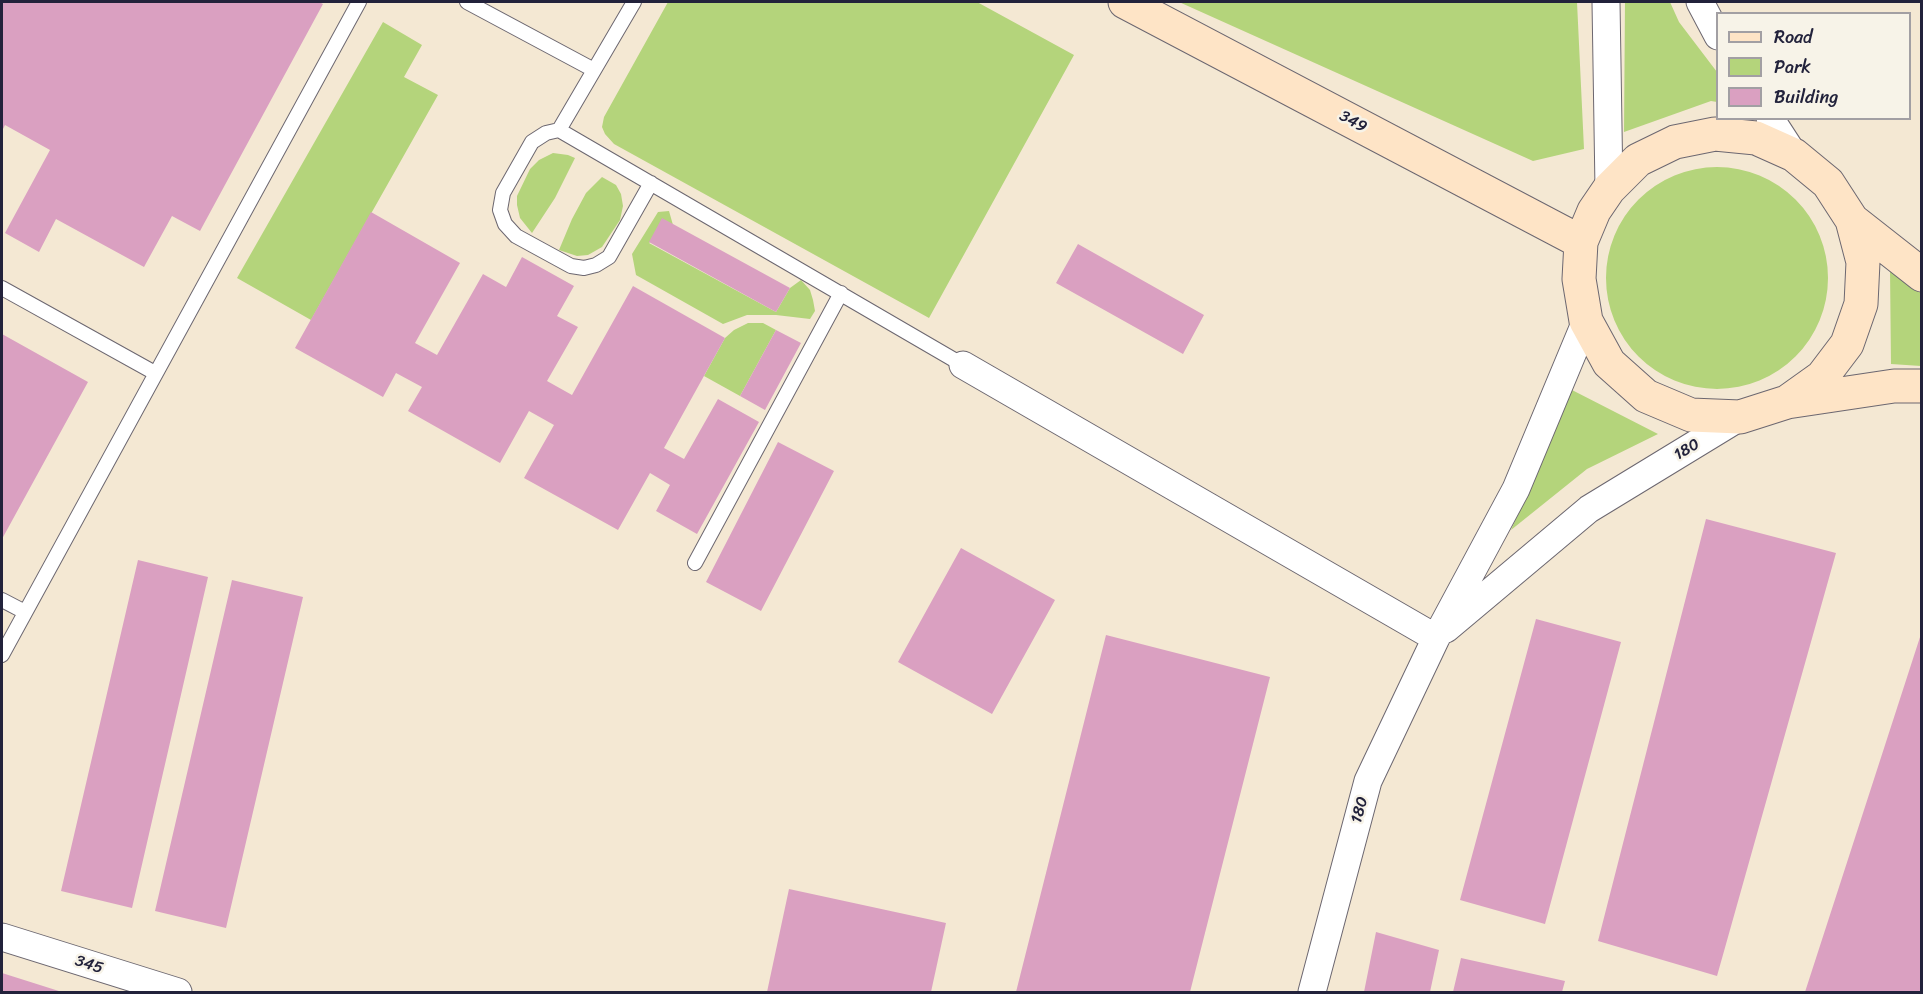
<!DOCTYPE html>
<html>
<head>
<meta charset="utf-8">
<style>
  body { margin:0 }
  #map { position:relative; width:1923px; height:994px; overflow:hidden; background:#f4e8d3; font-family:Sriracha,sans-serif }
  canvas { display:block }
  .frame { position:absolute; inset:0; border:3px solid #22223b; pointer-events:none }
  .legend { position:absolute; left:1716px; top:12px; width:195px; height:108px; box-sizing:border-box; background:#f7f3e8; border:2px solid #a29fa3; margin:0; padding:8px 10px; list-style:none; font-size:18px; color:#22223b }
  .legend li { display:flex; align-items:center; gap:12px; height:30px }
  .legend b { width:30px; border:2px solid #a29fa3 }
</style>
</head>
<body>
<div id="map">
<canvas width="1923" height="994"></canvas>
<div class="frame"></div>
<ul class="legend">
<li><b style="height:8px;background:#fee4c6"></b>Road</li>
<li><b style="height:16px;background:#b4d47b"></b>Park</li>
<li><b style="height:16px;background:#daa0c1"></b>Building</li>
</ul>
</div>
<script>
const g = document.querySelector('canvas').getContext('2d');
g.lineJoin = 'round';
function fill(path, color) {
  g.fillStyle = color;
  g.fill(path, 'evenodd');
}
function poly(rows) {
  const path = new Path2D();
  for (const r of rows) {
    if (r.length === 3) {
      path.moveTo(r[0] + r[2], r[1]);
      path.arc(r[0], r[1], r[2], 0, 2 * Math.PI);
      continue;
    }
    path.moveTo(r[0], r[1]);
    for (let i = 2; i < r.length; i += 2) path.lineTo(r[i], r[i + 1]);
  }
  return path;
}
function strokePath(path, color, width, dash) {
  g.strokeStyle = color;
  g.lineWidth = width;
  g.lineCap = dash ? 'butt' : 'round';
  g.setLineDash(dash || []);
  g.stroke(path);
}
function drawText(font, color, halo, rows, align = 'center') {
  g.font = font + ' Sriracha,sans-serif';
  g.lineWidth = 5;
  g.setLineDash([]);
  g.textBaseline = 'middle';
  g.strokeStyle = halo;
  g.fillStyle = color;
  for (const [text, x, y, turn = 0] of rows) {
    g.save();
    g.translate(x, y);
    g.rotate((+turn || 0) * Math.PI / 180);
    g.textAlign = isNaN(turn) ? turn : align;
    if (halo) g.strokeText(text, 0, 0);
    g.fillText(text, 0, 0);
    g.restore();
  }
}
const green = poly([
  [668,2,977,2,1074,55,929,318,614,144,605,134,602,127,604,117],
  [1179,2,1577,2,1584,149,1533,161],
  [1625,2,1670,2,1679,22,1717,72,1717,102,1711,101,1624,132],
  [383,22,422,45,404,77,438,95,311,320,237,278],
  [553,153,568,155,575,158,555,198,532,233,520,218,517,205,517,196,530,169,539,160],
  [1717,278,111],
  [602,177,616,185,621,194,623,206,620,220,602,247,588,255,577,256,559,250,572,219,586,193],
  [669,211,673,225,649,243,776,312,790,288,801,280,810,290,813,300,815,311,810,319,776,315,747,315,723,324,636,275,632,254,658,212],
  [1890,269,1921,293,1921,366,1891,364],
  [748,323,763,323,776,330,740,396,704,376,725,338,734,330],
  [1572,390,1658,434,1587,469,1511,530]
]);
const building = poly([
  [2,2,319,2,323,4,200,231,172,216,144,267,56,219,39,252,5,233,50,150,5,125,2,131],
  [371,212,460,263,415,343,437,355,483,274,506,287,522,257,574,286,557,316,578,327,547,381,572,395,633,286,725,338,664,448,684,459,718,399,759,422,697,534,656,511,670,485,650,473,618,530,524,478,554,425,529,411,500,463,408,411,422,387,396,373,383,397,295,348],
  [662,218,790,288,776,312,649,242],
  [1078,244,1204,315,1183,354,1056,283],
  [776,330,801,343,765,410,740,396],
  [2,334,88,382,2,539],
  [778,442,834,471,761,611,706,582],
  [1706,519,1836,553,1717,976,1598,941],
  [961,548,1055,600,992,714,898,662],
  [138,560,208,577,132,908,61,891],
  [232,580,303,597,226,928,155,911],
  [1536,619,1621,642,1545,924,1460,900],
  [1921,634,1922,992,1805,992],
  [1106,635,1270,677,1190,992,1016,992],
  [789,889,946,923,931,992,767,992],
  [1376,932,1439,950,1430,992,1364,992],
  [1461,958,1565,981,1562,992,1453,992],
  [2,973,62,992,2,992]
]);
const lane = poly([
  [467,2,594,70],
  [559,130,634,2],
  [651,183,609,257,596,265,584,268,571,266,516,236,505,224,500,210,503,193,532,142,546,133,559,130,963,365],
  [2,288,155,373],
  [695,563,841,293],
  [2,600,25,612],
  [2,655,359,2]
]);
const street = poly([
  [1606,2,1609,189],
  [1700,2,1718,36],
  [1770,118,1794,155],
  [963,365,1436,638],
  [1446,629,1589,509,1740,417],
  [2,937,178,992],
  [1312,992,1368,781,1436,638,1516,489,1586,321]
]);
const secondary = poly([
  [1125,2,1581,242],
  [1852,220,1922,275],
  [1787,402,1822,377,1847,344,1861,304,1863,262,1852,220,1828,183,1794,155,1756,138,1715,134,1675,142,1638,160,1609,189,1594,211,1581,242,1579,279,1586,321,1609,363,1646,396,1691,415,1740,417,1787,402,1894,386,1922,386]
]);
const streetNames = [
  ["349",1353,122,28],
  ["180",1687,450,-31],
  ["180",1360,810,-75],
  ["345",89,965,18]
];
fill(green, '#b4d47b');
fill(building, '#daa0c1');
strokePath(lane, '#6c6770', 16);
strokePath(street, '#6c6770', 29);
strokePath(secondary, '#6c6770', 35);
strokePath(lane, '#fff', 14);
strokePath(street, '#fff', 27);
strokePath(secondary, '#fee4c6', 33);
drawText('16px', '#22223b', '#f7f3e8', streetNames);
</script>
</body>
</html>
